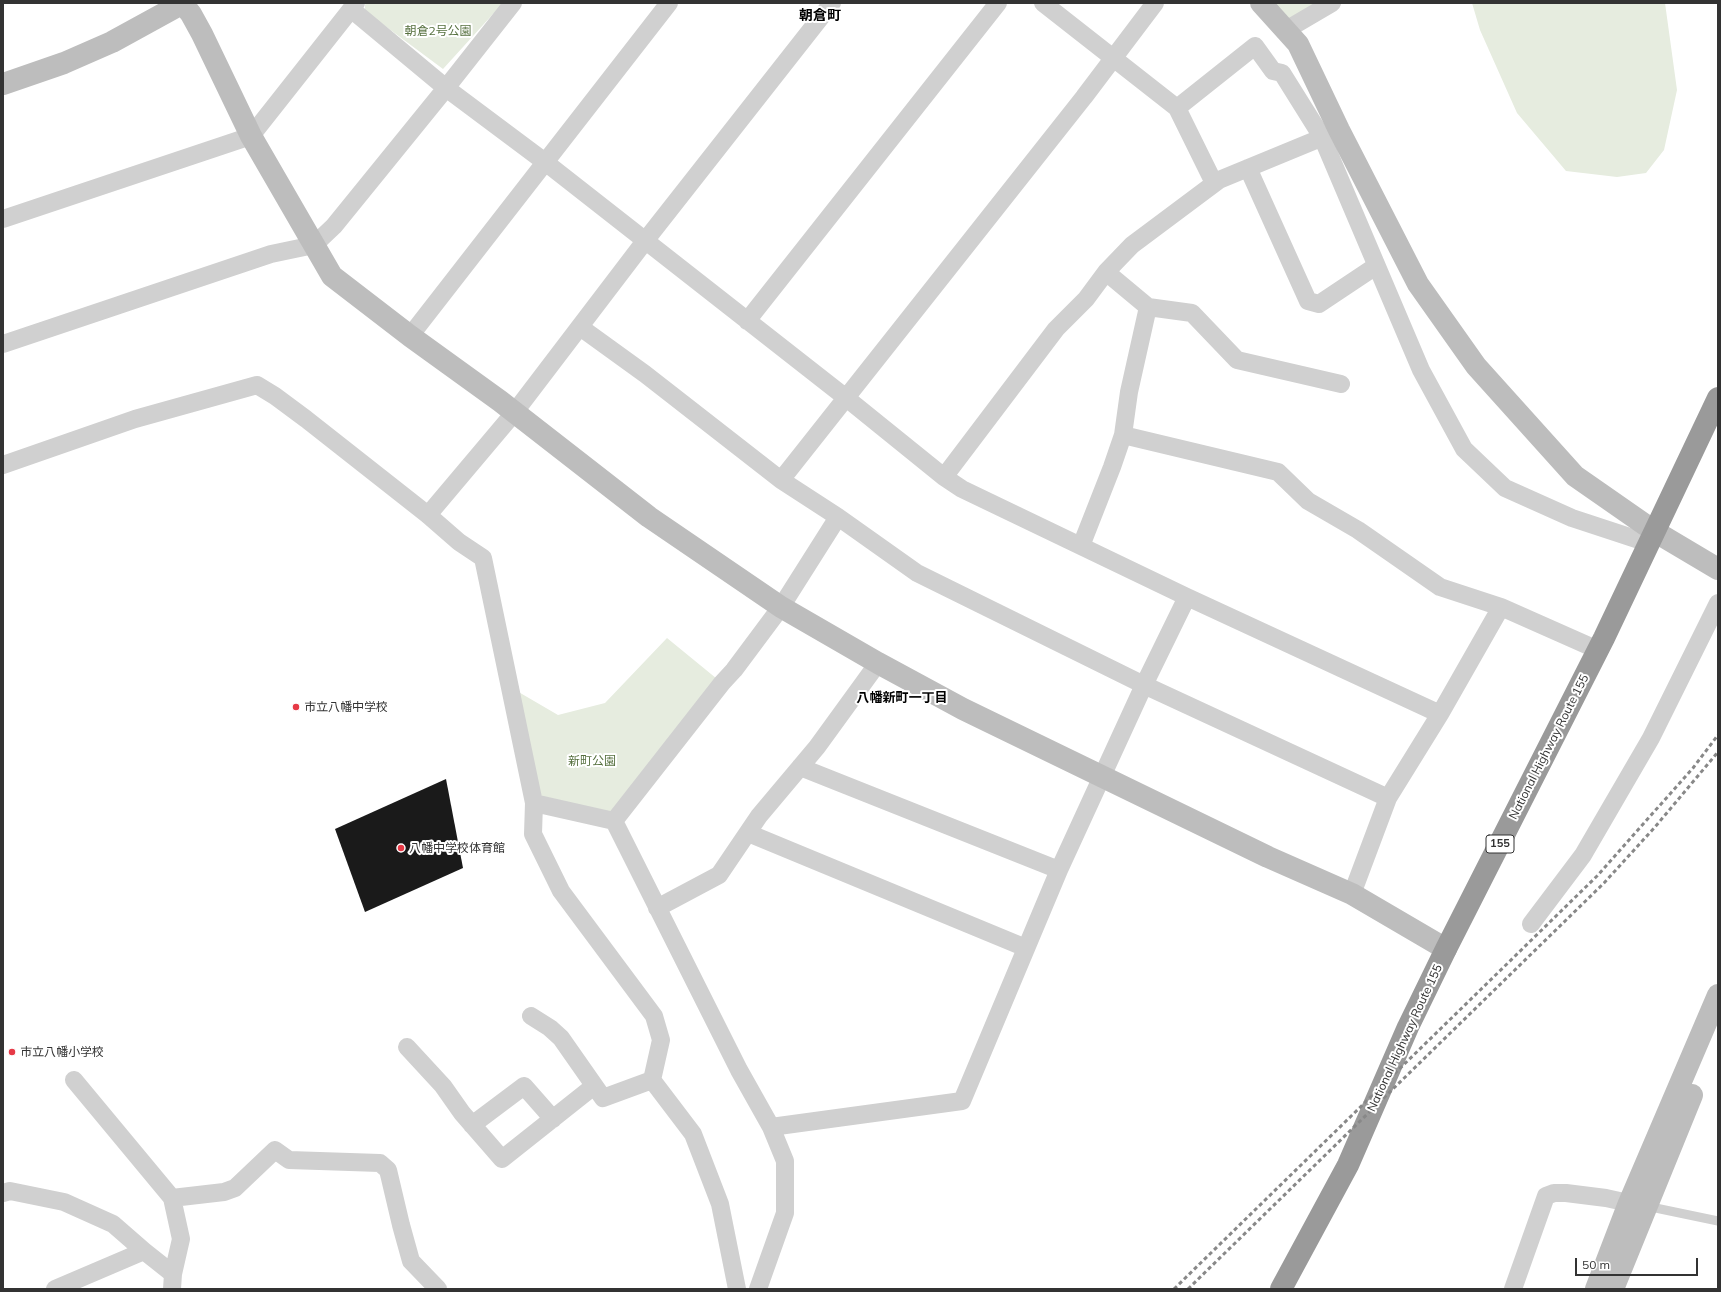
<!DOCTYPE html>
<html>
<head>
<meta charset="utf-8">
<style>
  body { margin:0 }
  #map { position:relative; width:1721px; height:1292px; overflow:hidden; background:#fff; font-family:Mulish,sans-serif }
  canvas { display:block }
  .frame { position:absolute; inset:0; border:4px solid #333; pointer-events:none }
  .scale { position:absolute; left:1575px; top:1258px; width:123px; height:18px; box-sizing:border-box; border:2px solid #333; border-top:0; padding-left:5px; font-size:12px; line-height:14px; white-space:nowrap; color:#333; -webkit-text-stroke:3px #fff; paint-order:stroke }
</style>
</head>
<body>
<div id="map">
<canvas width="1721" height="1292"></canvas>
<div class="frame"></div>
<div class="scale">50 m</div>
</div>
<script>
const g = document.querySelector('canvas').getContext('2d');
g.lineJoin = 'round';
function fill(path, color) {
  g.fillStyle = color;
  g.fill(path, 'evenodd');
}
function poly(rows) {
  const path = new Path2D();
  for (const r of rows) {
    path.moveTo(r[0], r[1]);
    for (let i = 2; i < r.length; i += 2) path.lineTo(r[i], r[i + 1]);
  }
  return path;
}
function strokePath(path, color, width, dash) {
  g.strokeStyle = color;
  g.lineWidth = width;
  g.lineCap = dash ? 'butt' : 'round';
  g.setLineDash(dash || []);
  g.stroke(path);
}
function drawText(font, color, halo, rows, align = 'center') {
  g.font = font + ' Mulish,"Noto Sans JP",sans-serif';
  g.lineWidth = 4;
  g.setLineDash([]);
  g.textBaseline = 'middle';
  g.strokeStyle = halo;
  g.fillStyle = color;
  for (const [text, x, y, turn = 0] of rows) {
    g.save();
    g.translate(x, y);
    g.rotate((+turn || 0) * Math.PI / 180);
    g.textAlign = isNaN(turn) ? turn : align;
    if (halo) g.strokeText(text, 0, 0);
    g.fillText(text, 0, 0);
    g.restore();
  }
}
const green = poly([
  [366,3,503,3,443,69,365,11,365,5],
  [1261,3,1332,3,1286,30],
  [1472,3,1665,3,1677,90,1664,150,1646,173,1617,177,1566,171,1517,113,1480,30],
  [667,638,722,683,614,821,534,803,510,687,558,715,605,703]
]);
const building = poly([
  [446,779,463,868,365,912,335,829]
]);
const lane = poly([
  [1646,1206,1718,1221]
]);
const street = poly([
  [1043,3,1177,108,1214,183],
  [351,9,446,88,545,162,845,397,944,477,962,489,1187,597,1440,714,1388,798,1352,894],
  [1286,30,1332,3],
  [1177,108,1255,46,1273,71,1282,73,1322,137,1421,370,1464,449,1505,488,1572,518,1648,543],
  [1248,168,1308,301,1319,304,1376,266],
  [3,219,251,136,356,3],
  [1148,307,1192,313,1237,360,1341,384],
  [747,321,998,3],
  [580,327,645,374,781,480,838,517,917,573,1144,685,1388,798],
  [410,336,669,3],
  [3,344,271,254,314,245,334,226,446,88,513,3],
  [1123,435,1278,472,1308,501,1358,530,1440,587,1501,607,1598,650],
  [3,465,135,419,257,385,275,396,306,419,428,515,459,542,483,558,534,803,614,821],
  [944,477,1056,329,1086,299,1106,272,1132,245,1219,180,1333,133],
  [781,480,1084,97,1155,3],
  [428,515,514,413,645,241,832,3],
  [1081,546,1112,467,1123,435,1129,392,1148,307,1106,272],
  [1440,714,1501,607],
  [800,767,1059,870],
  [534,803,533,834,561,891,654,1016,661,1040,652,1080,693,1134,720,1204,737,1289],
  [614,821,739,1070,771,1127,785,1161,785,1213,758,1289],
  [614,821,722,683,734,670,781,607,838,517],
  [748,833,1026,948],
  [657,908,719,875,759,816,817,747,878,663],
  [1531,924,1583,855,1651,738,1718,603],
  [531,1016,550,1028,561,1038,603,1098,652,1080],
  [407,1047,443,1086,462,1113,502,1159,594,1086],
  [74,1080,172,1198,181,1239,173,1274,172,1289],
  [472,1125,524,1086,553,1119],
  [771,1127,962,1101,1059,870,1144,685,1187,597],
  [3,1193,10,1191,64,1202,113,1224,144,1251],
  [172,1198,224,1192,235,1188,275,1150,289,1160,380,1163,388,1170,401,1225,411,1261,438,1289],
  [55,1289,144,1251,173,1274],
  [1513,1289,1546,1196,1554,1193,1566,1193,1606,1198,1642,1206]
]);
const secondary = poly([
  [1261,3,1298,44,1339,130,1418,284,1476,366,1575,476,1654,531,1718,569],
  [183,4,191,14,202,34,251,136,332,276,410,336,500,401,649,517,781,607,878,663,963,709,1268,857,1352,894,1446,949],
  [3,84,64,63,112,42,183,3],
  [1596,1289,1629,1203,1718,995],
  [1613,1289,1692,1095]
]);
const highway = poly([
  [1281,1289,1348,1165,1408,1027,1446,949,1604,638,1718,398]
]);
const rail = poly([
  [1174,1289,1597,876,1693,768,1718,735],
  [1188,1289,1604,883,1655,827,1718,752]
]);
const markers = [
  [296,707,4,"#e63946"],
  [401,848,4,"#e63946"],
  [12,1052,4,"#e63946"]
];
const shields = [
  [1500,844,28]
];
const shieldNames = [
  ["155",1500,844]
];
const parkNames = [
  ["朝倉2号公園",438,31],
  ["新町公園",592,761]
];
const poiNames = [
  ["市立八幡中学校",304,707],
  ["八幡中学校体育館",409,848],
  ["市立八幡小学校",20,1052]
];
const streetNames = [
  ["National Highway Route 155",1549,747,-63],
  ["National Highway Route 155",1405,1038,-65]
];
const neighbourhoodNames = [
  ["八幡新町一丁目",902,698]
];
const quarterNames = [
  ["朝倉町",820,16]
];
fill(green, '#e6ecdf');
fill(building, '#1a1a1a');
strokePath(lane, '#d0d0d0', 9);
strokePath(street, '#d0d0d0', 18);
strokePath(secondary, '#bdbdbd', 22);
strokePath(highway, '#9a9a9a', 22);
strokePath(rail, '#888', 3, [4, 3]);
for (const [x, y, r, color] of markers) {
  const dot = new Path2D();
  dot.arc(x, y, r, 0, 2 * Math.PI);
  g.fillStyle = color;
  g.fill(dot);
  strokePath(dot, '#fff', 1.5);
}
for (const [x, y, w] of shields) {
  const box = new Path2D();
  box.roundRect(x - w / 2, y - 9, w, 18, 3);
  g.fillStyle = '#fff';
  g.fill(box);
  strokePath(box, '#333', 1);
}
drawText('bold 11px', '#333', null, shieldNames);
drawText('12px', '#56703f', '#fff', parkNames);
drawText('12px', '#333', '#fff', poiNames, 'left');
drawText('12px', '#333', '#fff', streetNames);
drawText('bold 13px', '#000', '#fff', neighbourhoodNames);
drawText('bold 14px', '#000', '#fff', quarterNames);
</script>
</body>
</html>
